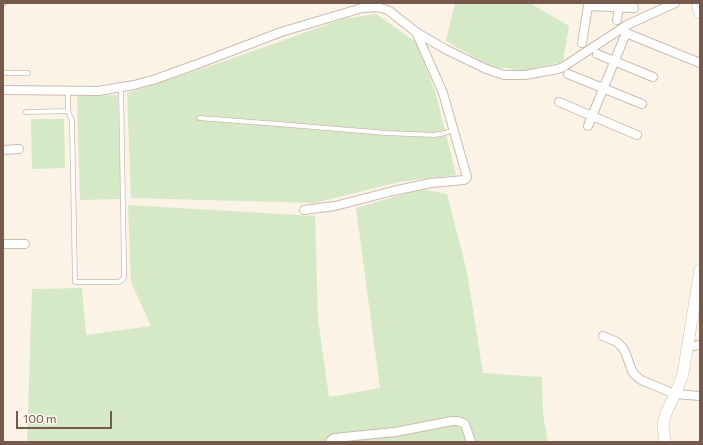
<!DOCTYPE html>
<html>
<head>
<meta charset="utf-8">
<style>
  body { margin:0 }
  #map { position:relative; width:703px; height:445px; overflow:hidden; background:#fcf3e7; font-family:Commissioner,sans-serif }
  canvas { display:block }
  .frame { position:absolute; inset:0; border:4px solid #755a4c; pointer-events:none }
  .scale { position:absolute; left:16px; top:411px; width:96px; height:18px; box-sizing:border-box; border:2px solid #755a4c; border-top:0; padding-left:5px; font-size:12px; line-height:14px; white-space:nowrap; color:#755a4c; -webkit-text-stroke:3px #fef7ee; paint-order:stroke }
</style>
</head>
<body>
<div id="map">
<canvas width="703" height="445"></canvas>
<div class="frame"></div>
<div class="scale">100 m</div>
</div>
<script>
const g = document.querySelector('canvas').getContext('2d');
g.lineJoin = 'round';
function fill(path, color) {
  g.fillStyle = color;
  g.fill(path, 'evenodd');
}
function poly(rows) {
  const path = new Path2D();
  for (const r of rows) {
    path.moveTo(r[0], r[1]);
    for (let i = 2; i < r.length; i += 2) path.lineTo(r[i], r[i + 1]);
  }
  return path;
}
function strokePath(path, color, width, dash) {
  g.strokeStyle = color;
  g.lineWidth = width;
  g.lineCap = dash ? 'butt' : 'round';
  g.setLineDash(dash || []);
  g.stroke(path);
}
const green = poly([
  [455,3,530,3,569,26,563,62,522,71,506,68,499,68,485,64,467,53,446,41],
  [376,14,416,42,436,94,456,175,399,182,315,203,131,198,127,93,228,60,343,19],
  [118,95,121,199,80,200,77,96],
  [31,119,64,119,65,168,32,169],
  [421,189,447,194,467,272,483,373,542,377,543,414,548,442,27,442,32,289,82,288,86,335,151,326,131,282,128,205,315,216,318,319,329,397,380,388,356,208]
]);
const lane = poly([
  [3,73,28,73],
  [68,91,68,111,72,121,75,282,117,282,121,281,124,278,124,268,121,87],
  [26,112,68,111],
  [199,118,278,124,386,133,435,135,445,133,453,130]
]);
const street = poly([
  [617,20,619,7],
  [624,30,626,33,700,63],
  [582,43,588,6,634,8],
  [597,54,653,77],
  [568,74,642,104],
  [3,90,98,91,134,85,156,79,203,62,281,32,362,8,377,7,388,10,416,32,445,49,486,69,504,75,525,75,558,69,563,67,627,25,675,3],
  [559,102,637,135],
  [588,126,626,33],
  [3,150,19,149],
  [304,210,335,206,393,191,431,183,464,180,466,179,467,177,443,93,416,32],
  [3,244,25,244],
  [603,336,617,342,623,348,626,354,632,371,635,375,641,380,675,394,700,396],
  [687,347,700,345],
  [330,442,331,440,334,438,395,432,452,421,458,421,465,424,471,442]
]);
const secondary = poly([
  [697,3,700,13],
  [665,442,663,425,666,413,677,390,683,374,700,270]
]);
const rail = poly([
  [3,5,6,3]
]);
fill(green, '#d5e9c6');
strokePath(lane, '#cdbbae', 5.5);
strokePath(street, '#cdbbae', 10);
strokePath(secondary, '#d2bdae', 12);
strokePath(lane, '#fff', 4);
strokePath(street, '#fff', 8);
strokePath(secondary, '#fff', 11);
strokePath(rail, '#b6a5c5', 3.5);
strokePath(rail, '#fef7ee', 2, [6]);
</script>
</body>
</html>
